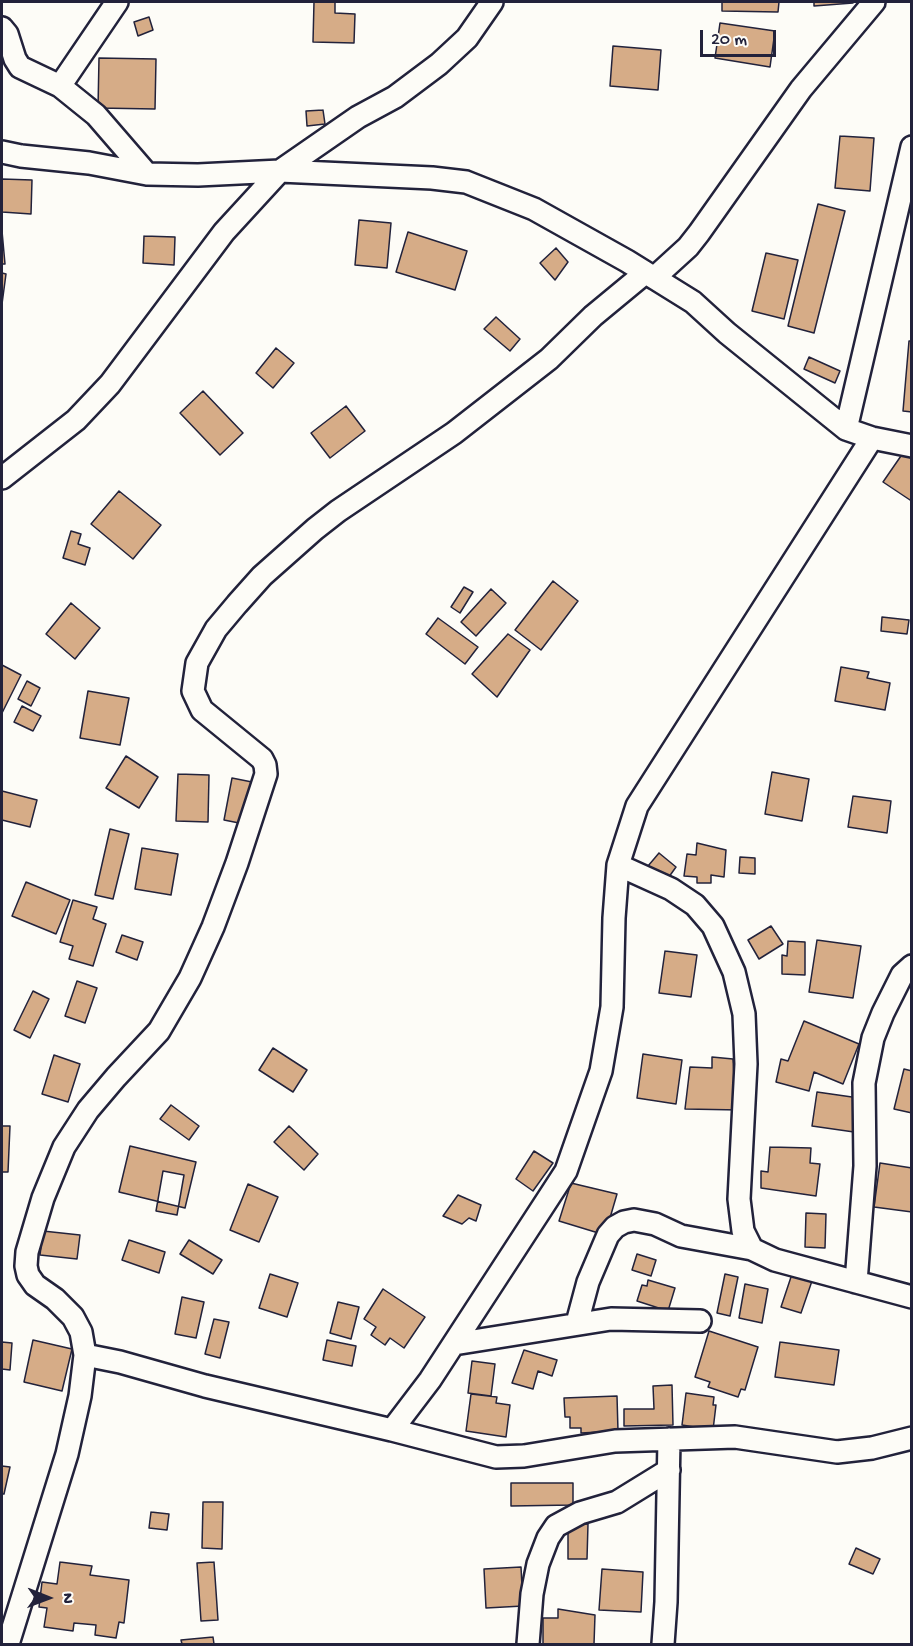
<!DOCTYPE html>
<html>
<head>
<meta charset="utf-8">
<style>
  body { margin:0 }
  #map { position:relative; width:913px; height:1646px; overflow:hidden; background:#fdfcf7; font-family:"Gochi Hand",sans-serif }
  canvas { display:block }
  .frame { position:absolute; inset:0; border:3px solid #22223b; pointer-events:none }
  .north { position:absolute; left:18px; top:1568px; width:60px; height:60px; -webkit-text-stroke:4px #fdfcf7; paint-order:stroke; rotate:91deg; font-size:16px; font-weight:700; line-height:24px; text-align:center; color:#22223b }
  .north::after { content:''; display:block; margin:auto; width:21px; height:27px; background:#22223b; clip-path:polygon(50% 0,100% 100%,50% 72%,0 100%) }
  .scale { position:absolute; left:700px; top:30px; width:76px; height:27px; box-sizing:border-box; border:3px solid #22223b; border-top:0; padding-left:8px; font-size:18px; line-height:21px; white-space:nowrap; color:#22223b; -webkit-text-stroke:4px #fdfcf7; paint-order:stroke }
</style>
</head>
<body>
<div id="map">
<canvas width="913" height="1646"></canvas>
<div class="frame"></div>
<div class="north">N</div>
<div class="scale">20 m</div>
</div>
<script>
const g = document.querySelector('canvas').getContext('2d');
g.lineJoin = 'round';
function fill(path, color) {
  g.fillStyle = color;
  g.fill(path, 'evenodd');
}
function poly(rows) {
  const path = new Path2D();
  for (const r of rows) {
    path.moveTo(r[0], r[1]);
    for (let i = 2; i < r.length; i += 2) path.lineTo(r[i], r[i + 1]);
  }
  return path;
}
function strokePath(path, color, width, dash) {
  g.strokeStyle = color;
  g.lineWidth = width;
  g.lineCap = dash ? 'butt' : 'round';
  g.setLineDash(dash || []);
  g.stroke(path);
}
const building = poly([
  [314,2,350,2,335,2,335,13,355,14,354,43,313,42,314,2],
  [722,2,779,2,778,12,722,11,722,2],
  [814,2,853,2,853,3,814,6,814,2],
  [149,17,153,30,138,36,134,22,149,17],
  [720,23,775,31,770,67,715,58,720,23],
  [613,46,661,50,658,90,610,86,613,46],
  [99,58,156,59,155,109,98,108,99,58],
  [323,110,325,124,307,126,306,111,323,110],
  [840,136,874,138,870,191,835,188,840,136],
  [2,179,32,180,31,214,2,212,2,179],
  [818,204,845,211,814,333,788,326,818,204],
  [359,220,391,223,387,268,355,265,359,220],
  [2,231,5,264,2,264,2,231],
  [408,232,467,251,455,290,396,272,408,232],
  [144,236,175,237,174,265,143,263,144,236],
  [556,248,568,262,555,280,540,263,556,248],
  [766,253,798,260,784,319,752,311,766,253],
  [2,273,6,274,2,304,2,273],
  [496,317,520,339,510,351,484,329,496,317],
  [909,341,912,341,912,412,903,411,909,341],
  [276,348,294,363,273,388,256,373,276,348],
  [809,357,840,371,835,383,804,369,809,357],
  [203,391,243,433,220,455,180,413,203,391],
  [346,406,365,431,330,458,311,433,346,406],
  [903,453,912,459,912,497,910,500,883,482,903,453],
  [119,491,161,525,133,559,91,524,119,491],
  [71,531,81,534,78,544,90,548,85,565,63,558,71,531],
  [553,581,578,601,541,650,515,630,553,581],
  [464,587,473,592,460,613,451,607,464,587],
  [491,589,506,603,476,636,461,622,491,589],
  [71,603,100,628,75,659,46,634,71,603],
  [882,617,909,620,907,634,881,631,882,617],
  [438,618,478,647,465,664,426,634,438,618],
  [508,634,530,650,497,697,472,674,508,634],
  [2,665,21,675,2,713,2,665],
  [841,667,869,672,867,678,890,683,885,710,835,701,841,667],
  [27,681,40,688,31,706,18,699,27,681],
  [88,691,129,698,120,745,80,738,88,691],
  [22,706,41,716,33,731,14,722,22,706],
  [126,756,158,777,139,808,106,788,126,756],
  [772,772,809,779,802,821,765,814,772,772],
  [178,774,209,775,208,822,176,821,178,774],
  [232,778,252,782,244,824,224,820,232,778],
  [2,791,37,800,30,827,2,820,2,791],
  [853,796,891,801,887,833,848,827,853,796],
  [110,829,129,834,113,899,95,895,110,829],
  [697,843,726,850,724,877,711,875,711,883,697,883,697,877,684,876,687,854,696,855,697,843],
  [142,848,178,854,171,895,135,889,142,848],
  [659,853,676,867,666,881,648,866,659,853],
  [740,857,755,858,755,874,739,873,740,857],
  [26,882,70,900,56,934,12,916,26,882],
  [73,900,97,907,93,919,106,924,93,966,69,959,73,946,60,942,73,900],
  [771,926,783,944,759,959,748,940,771,926],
  [122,935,143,942,137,960,116,952,122,935],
  [817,940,861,946,853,998,809,992,817,940],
  [788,941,805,942,805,975,782,974,782,955,787,956,788,941],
  [665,951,697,955,691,997,659,993,665,951],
  [77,981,97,988,85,1023,65,1016,77,981],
  [33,991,49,999,30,1038,14,1030,33,991],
  [804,1021,859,1044,843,1084,814,1072,809,1091,776,1082,781,1059,788,1061,804,1021],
  [273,1048,307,1070,293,1092,259,1070,273,1048],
  [643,1054,682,1060,676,1104,637,1098,643,1054],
  [54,1055,80,1064,68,1102,42,1094,54,1055],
  [712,1057,733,1059,734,1077,742,1077,740,1110,685,1109,690,1067,712,1068,712,1057],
  [904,1069,912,1071,912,1113,894,1109,904,1069],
  [817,1092,859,1098,854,1132,812,1126,817,1092],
  [171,1105,199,1126,189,1140,160,1119,171,1105],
  [2,1126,10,1126,8,1172,2,1172,2,1126],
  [289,1126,318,1154,304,1170,274,1142,289,1126],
  [130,1146,196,1162,185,1208,119,1192,130,1146],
  [770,1147,811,1148,810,1163,820,1164,816,1196,761,1188,761,1171,768,1172,770,1147],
  [534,1151,553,1163,533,1191,516,1179,534,1151],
  [880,1163,912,1168,912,1212,874,1207,880,1163],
  [163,1171,184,1175,177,1215,156,1211,163,1171],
  [571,1183,617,1194,605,1235,559,1221,571,1183],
  [248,1184,278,1197,259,1242,230,1230,248,1184],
  [458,1195,481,1205,476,1221,469,1218,462,1224,443,1216,458,1195],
  [806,1213,826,1214,825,1248,805,1247,806,1213],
  [43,1231,80,1235,77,1259,40,1255,43,1231],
  [129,1240,165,1252,159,1273,122,1260,129,1240],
  [189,1240,222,1260,213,1274,180,1254,189,1240],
  [637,1254,656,1260,651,1276,632,1270,637,1254],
  [793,1271,813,1278,801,1313,781,1307,793,1271],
  [270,1274,298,1283,287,1317,259,1308,270,1274],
  [725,1274,738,1277,730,1316,717,1313,725,1274],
  [648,1280,675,1288,668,1311,637,1301,642,1285,647,1286,648,1280],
  [745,1284,768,1289,762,1323,739,1318,745,1284],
  [383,1289,425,1317,404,1348,390,1338,385,1345,371,1335,376,1327,364,1319,383,1289],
  [182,1297,204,1302,196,1338,175,1334,182,1297],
  [338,1302,359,1307,351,1339,330,1333,338,1302],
  [214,1319,229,1322,220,1358,205,1354,214,1319],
  [709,1331,758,1347,745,1390,741,1389,738,1397,708,1387,710,1382,695,1377,709,1331],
  [33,1340,72,1349,62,1391,24,1382,33,1340],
  [327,1340,356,1346,352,1366,323,1360,327,1340],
  [2,1342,12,1343,10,1370,2,1369,2,1342],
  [780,1342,839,1350,834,1385,775,1377,780,1342],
  [524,1350,557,1360,552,1376,538,1371,533,1389,512,1383,524,1350],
  [472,1361,495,1364,491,1396,468,1393,472,1361],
  [672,1385,673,1425,624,1426,624,1409,654,1409,653,1386,672,1385],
  [686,1393,714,1397,713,1405,716,1405,713,1430,682,1425,686,1393],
  [471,1394,497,1397,496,1403,510,1405,506,1437,466,1431,471,1394],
  [617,1396,618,1431,581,1433,581,1428,570,1428,570,1417,565,1417,564,1398,617,1396],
  [2,1466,10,1467,4,1494,2,1494,2,1466],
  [511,1483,573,1483,573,1505,511,1506,511,1483],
  [203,1502,223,1502,222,1549,202,1548,203,1502],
  [151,1512,169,1514,167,1530,149,1528,151,1512],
  [568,1524,588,1524,587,1559,568,1559,568,1524],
  [856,1548,880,1559,873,1574,849,1564,856,1548],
  [60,1562,92,1566,90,1575,129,1580,124,1623,119,1622,116,1638,95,1635,96,1625,74,1623,73,1631,44,1627,47,1608,39,1607,42,1582,57,1584,60,1562],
  [214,1562,218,1620,201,1621,197,1563,214,1562],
  [521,1567,523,1606,486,1608,484,1569,521,1567],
  [602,1569,643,1572,641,1612,599,1610,602,1569],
  [558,1609,595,1615,594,1644,543,1644,543,1618,558,1618,558,1609],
  [213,1637,214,1644,182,1644,181,1640,213,1637]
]);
const street = poly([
  [2,28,7,34,15,59,20,67,60,86,96,115,147,174],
  [60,86,117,2],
  [2,152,21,156,89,163,147,174,198,175,280,171,432,178,466,182,534,209,627,261,693,302,727,333,846,429,872,438,912,446],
  [654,278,688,247,699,233,801,89,874,2],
  [846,429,912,147],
  [2,478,76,420,110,384,224,232,280,171,358,117,395,97,439,64,467,38,492,2],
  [618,865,671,889,695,905,713,926,734,972,744,1014,746,1064,739,1199,743,1231,752,1249,775,1260,912,1297],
  [856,1282,865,1166,864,1083,873,1038,883,1013,902,975,912,966],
  [577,1323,588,1282,608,1235,615,1227,624,1222,634,1220,655,1224,681,1236,752,1249],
  [454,1344,611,1319,700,1321],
  [85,1355,120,1362,205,1386,392,1430,496,1457,524,1456,615,1441,735,1437,837,1452,872,1448,912,1438],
  [392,1430,430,1380,566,1171,601,1071,612,1007,614,918,618,865,637,806,872,438],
  [8,1644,67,1454,80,1396,85,1355,81,1332,73,1317,55,1299,35,1285,28,1275,26,1266,27,1252,43,1198,64,1147,88,1110,116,1077,159,1031,190,978,213,927,237,863,266,774,265,765,262,759,202,710,193,691,197,663,216,629,237,604,262,576,315,529,338,511,454,433,549,359,593,316,645,273],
  [528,1644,532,1594,538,1564,548,1538,556,1526,580,1513,617,1502,669,1470],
  [663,1644,666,1602,669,1439]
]);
fill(building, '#d6ac87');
strokePath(building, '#22223b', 1.5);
strokePath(street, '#22223b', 26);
strokePath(street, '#fdfcf7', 21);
</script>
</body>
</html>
